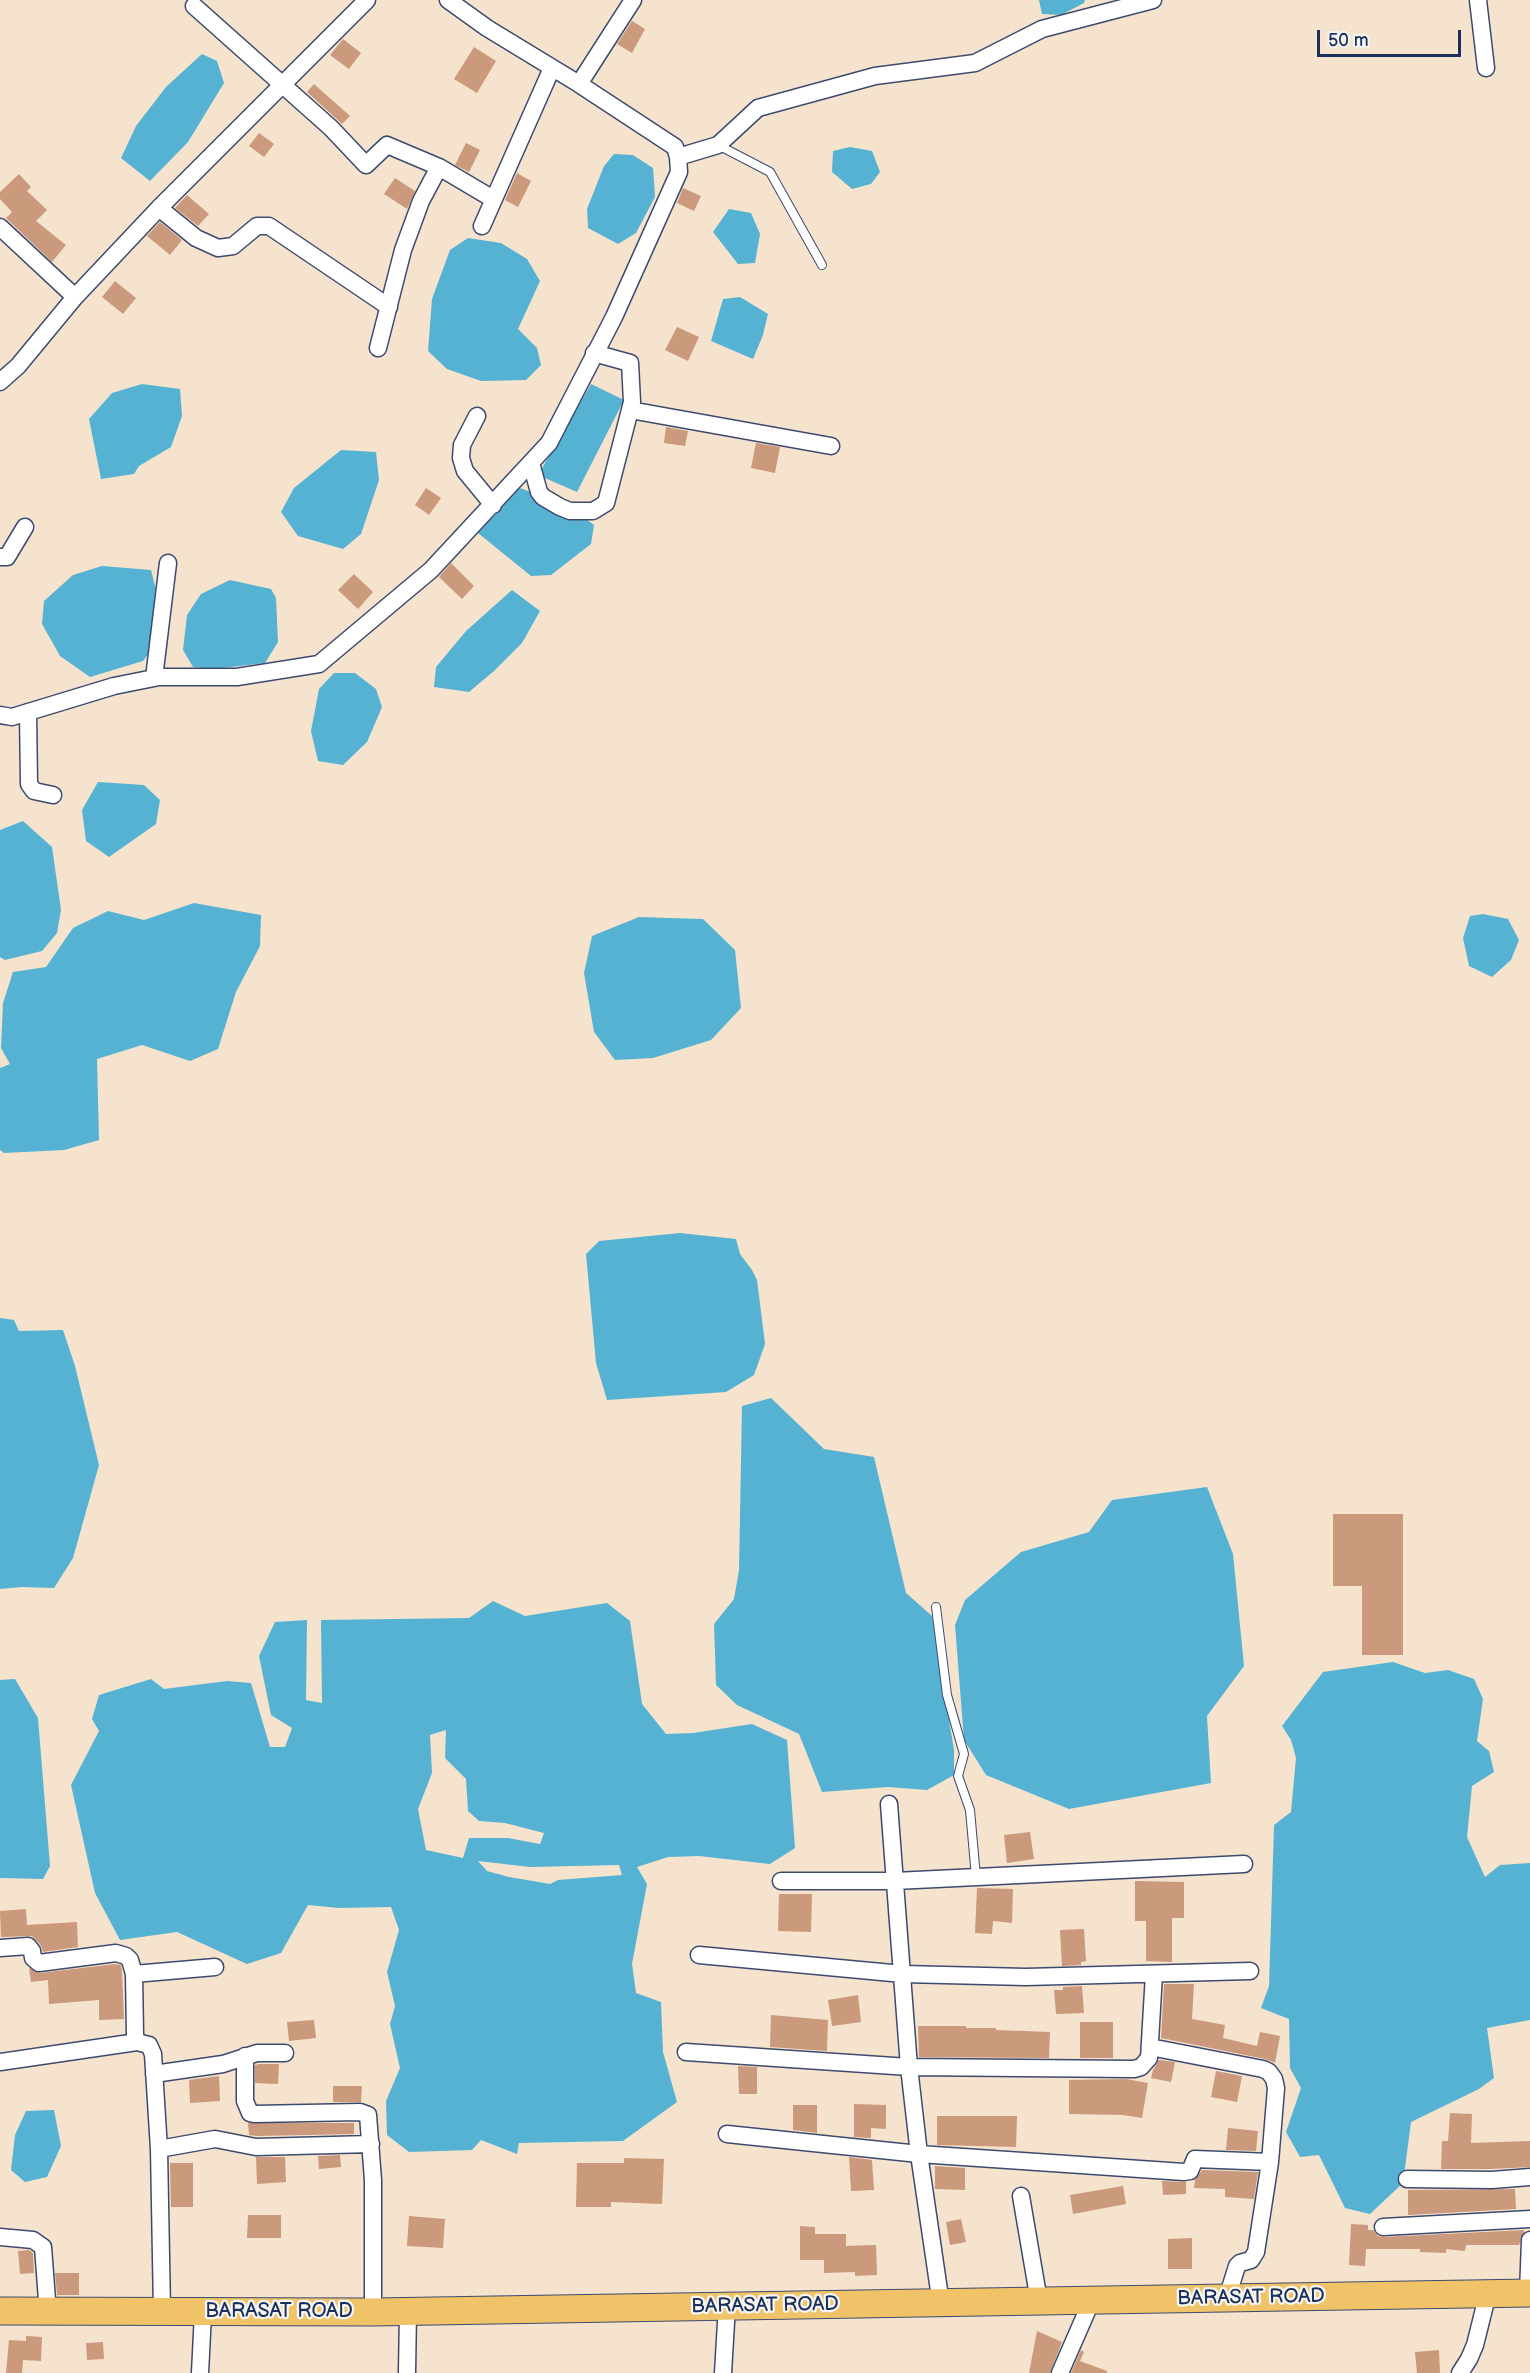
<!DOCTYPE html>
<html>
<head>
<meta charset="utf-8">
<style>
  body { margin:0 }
  #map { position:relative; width:1530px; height:2373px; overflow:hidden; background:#f5e3ce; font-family:"Balsamiq Sans",sans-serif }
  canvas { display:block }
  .scale { position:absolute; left:1317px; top:30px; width:144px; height:27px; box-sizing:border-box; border:3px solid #1b2f5e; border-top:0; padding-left:8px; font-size:18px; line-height:21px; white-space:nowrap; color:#1b2f5e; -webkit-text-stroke:4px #f6f6f2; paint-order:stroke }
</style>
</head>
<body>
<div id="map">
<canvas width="1530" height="2373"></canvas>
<div class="scale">50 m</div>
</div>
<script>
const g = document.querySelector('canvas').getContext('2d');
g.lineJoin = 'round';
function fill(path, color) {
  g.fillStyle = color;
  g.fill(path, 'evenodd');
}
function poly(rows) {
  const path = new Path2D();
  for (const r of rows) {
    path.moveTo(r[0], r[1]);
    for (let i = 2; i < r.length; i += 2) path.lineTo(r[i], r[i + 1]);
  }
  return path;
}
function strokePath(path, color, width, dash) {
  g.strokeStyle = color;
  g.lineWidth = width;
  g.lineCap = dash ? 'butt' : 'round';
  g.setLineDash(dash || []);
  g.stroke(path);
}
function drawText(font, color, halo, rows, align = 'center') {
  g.font = font + ' "Balsamiq Sans",sans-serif';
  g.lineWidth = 4.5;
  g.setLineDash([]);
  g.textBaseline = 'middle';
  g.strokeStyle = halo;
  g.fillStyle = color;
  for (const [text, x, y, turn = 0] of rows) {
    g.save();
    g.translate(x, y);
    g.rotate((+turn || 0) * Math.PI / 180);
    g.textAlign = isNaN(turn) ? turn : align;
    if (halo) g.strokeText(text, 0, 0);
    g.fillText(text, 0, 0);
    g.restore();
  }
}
const water = poly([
  [1039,0,1085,0,1084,3,1061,15,1042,14],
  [202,54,217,61,224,83,188,142,150,181,121,158,136,126,166,87],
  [850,147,872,151,880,172,871,184,852,189,832,172,833,151],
  [614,154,633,155,653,168,655,197,636,233,618,244,588,228,587,209,604,166],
  [729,209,751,213,760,234,755,263,738,264,713,232],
  [468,238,501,243,527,259,540,281,518,329,537,348,541,365,526,380,481,381,447,369,428,351,432,299,450,250],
  [740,297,768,314,763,335,753,359,711,341,723,299],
  [142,384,180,389,182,416,171,447,139,466,134,474,101,479,89,419,112,393],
  [591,384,624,400,577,492,538,475],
  [341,450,376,452,379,480,361,534,343,549,298,536,281,512,294,488],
  [520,488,569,506,594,525,591,544,551,575,531,576,478,533],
  [102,566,151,570,157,594,152,623,153,648,143,661,90,677,60,656,42,624,44,601,73,575],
  [230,580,271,589,276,598,278,642,265,663,214,669,193,667,183,650,187,615,201,594],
  [512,590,540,611,522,643,494,671,469,692,434,687,436,667,466,631],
  [334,673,355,673,376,689,382,707,367,742,343,765,318,761,311,731,319,689],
  [98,782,144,785,160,800,156,824,109,857,86,841,82,810],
  [23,821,52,847,61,910,57,933,42,951,5,960,0,957,0,830],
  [194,903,261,915,260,946,236,992,218,1049,190,1061,142,1045,97,1059,99,1140,64,1150,4,1153,0,1150,0,1068,10,1064,1,1048,3,1003,13,972,46,967,73,928,108,911,144,920],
  [1483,914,1508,919,1519,940,1511,960,1492,977,1469,966,1463,938,1470,916],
  [639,917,703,919,735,950,741,1008,711,1040,653,1058,615,1060,594,1032,584,973,592,936],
  [680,1233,736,1239,740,1254,752,1270,757,1280,765,1344,754,1375,726,1392,607,1400,596,1363,586,1254,599,1241],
  [0,1318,14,1320,19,1331,63,1330,75,1366,99,1465,73,1558,54,1588,22,1587,0,1589],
  [771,1398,824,1449,874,1457,906,1593,932,1616,954,1750,954,1775,927,1790,888,1787,822,1792,799,1734,737,1705,716,1685,714,1624,734,1599,739,1570,742,1406],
  [1207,1487,1233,1554,1244,1666,1207,1716,1211,1783,1069,1809,986,1775,964,1740,955,1625,965,1600,1021,1552,1089,1532,1112,1500],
  [493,1601,525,1616,607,1603,630,1621,642,1704,666,1734,693,1733,752,1724,787,1740,795,1848,770,1864,699,1856,668,1857,637,1867,647,1884,632,1964,636,1993,661,2002,663,2052,677,2102,623,2141,519,2143,517,2154,481,2140,472,2150,409,2152,387,2135,386,2101,400,2068,390,2024,395,2006,387,1972,399,1930,391,1907,339,1908,308,1905,281,1953,247,1964,177,1932,120,1940,95,1893,71,1785,99,1731,92,1719,99,1695,151,1679,164,1689,227,1681,251,1683,270,1747,285,1747,292,1728,271,1715,259,1656,275,1622,307,1620,306,1700,322,1703,321,1620,469,1618],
  [446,1730,445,1758,466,1779,468,1811,479,1821,505,1823,544,1833,540,1844,508,1838,469,1838,463,1858,426,1850,418,1809,432,1773,430,1735],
  [478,1861,530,1867,619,1865,622,1875,558,1880,550,1884,509,1877,487,1871],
  [1393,1662,1425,1673,1448,1670,1474,1679,1483,1699,1477,1741,1489,1751,1494,1772,1472,1786,1467,1837,1485,1877,1500,1865,1530,1863,1530,2020,1487,2028,1494,2078,1479,2089,1411,2122,1403,2183,1370,2214,1345,2208,1319,2155,1300,2157,1286,2132,1301,2088,1290,2068,1289,2019,1261,2008,1269,1986,1274,1825,1291,1812,1296,1758,1291,1740,1282,1726,1323,1672],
  [15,1679,38,1718,50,1866,43,1879,0,1878,0,1680],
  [54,2110,61,2146,47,2177,25,2182,11,2170,15,2135,26,2111]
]);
const building = poly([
  [632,21,645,29,632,53,617,44],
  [343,39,361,53,349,69,330,55],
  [474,47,496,61,477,93,454,79],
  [314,84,350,116,342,124,307,92],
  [259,133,274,144,264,157,249,146],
  [466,143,480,150,469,172,455,165],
  [517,173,531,181,518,207,505,200],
  [19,174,31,187,27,191,47,210,36,221,66,245,52,262,6,218,12,212,0,199,0,192],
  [395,178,415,191,407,209,384,194],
  [683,188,701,196,694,211,677,203],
  [187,195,209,214,198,226,175,208],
  [160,222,182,240,170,255,147,236],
  [115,281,136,298,123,314,102,297],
  [677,327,699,337,688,361,665,350],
  [666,427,688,431,685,446,664,443],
  [756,443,780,447,775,473,751,468],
  [426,488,441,498,429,515,415,505],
  [451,563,474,586,462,599,439,577],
  [354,574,373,592,358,609,338,590],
  [1333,1514,1403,1514,1403,1655,1362,1655,1362,1586,1333,1586],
  [1030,1832,1034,1859,1007,1863,1004,1835],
  [1135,1881,1184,1882,1184,1918,1172,1918,1172,1962,1146,1961,1146,1921,1135,1921],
  [977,1888,1013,1889,1012,1923,993,1921,992,1934,975,1933],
  [779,1894,812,1894,811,1932,778,1931],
  [26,1909,27,1925,77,1922,78,1947,43,1952,40,1944,32,1936,1,1937,0,1911],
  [1084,1929,1086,1961,1081,1962,1081,1965,1062,1966,1060,1930],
  [115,1964,121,1965,122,1972,124,2019,99,2020,99,2000,49,2004,48,1980,31,1982,29,1968,40,1973],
  [1164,1984,1194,1984,1192,2019,1225,2025,1223,2038,1257,2046,1260,2032,1280,2036,1275,2063,1265,2059,1161,2038],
  [1082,1986,1084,2013,1056,2014,1054,1990,1063,1990,1063,1987],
  [858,1995,861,2022,832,2026,828,2000],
  [771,2015,828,2020,827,2051,770,2047],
  [314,2020,316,2038,289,2041,287,2022],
  [1080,2022,1113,2022,1113,2058,1080,2058],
  [918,2026,966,2026,966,2028,996,2028,996,2030,1050,2032,1049,2058,919,2057],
  [1159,2060,1175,2062,1171,2082,1151,2078,1153,2070],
  [259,2064,279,2064,278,2084,255,2083,255,2065],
  [738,2066,757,2067,757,2094,739,2094],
  [1216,2071,1242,2076,1237,2102,1211,2097],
  [219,2076,220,2101,190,2103,189,2080],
  [1126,2079,1148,2083,1142,2118,1123,2115,1069,2114,1069,2080],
  [333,2086,362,2086,361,2102,333,2102],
  [854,2104,886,2105,886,2129,871,2128,871,2138,854,2137],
  [793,2105,817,2105,817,2133,793,2130],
  [1450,2113,1472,2114,1471,2143,1530,2141,1530,2167,1492,2169,1441,2169,1442,2141,1448,2141],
  [937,2116,1017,2116,1016,2147,937,2145],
  [248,2123,354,2123,354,2134,257,2136,249,2135],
  [1228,2128,1258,2131,1256,2151,1226,2150],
  [340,2155,341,2167,319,2169,318,2156],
  [256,2157,285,2157,286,2182,257,2184],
  [849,2157,872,2160,874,2190,851,2191],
  [624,2158,664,2159,662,2204,611,2202,611,2207,576,2207,577,2163,624,2163],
  [170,2163,193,2163,193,2207,171,2207],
  [935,2166,965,2168,965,2190,935,2189],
  [1202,2170,1258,2172,1254,2199,1225,2197,1225,2189,1194,2188,1195,2180],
  [1162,2181,1186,2182,1186,2194,1163,2195],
  [1123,2186,1126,2204,1073,2214,1070,2195],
  [1515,2189,1516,2209,1408,2215,1408,2190],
  [248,2215,281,2215,281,2238,247,2238],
  [409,2216,445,2219,443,2248,407,2246],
  [961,2219,966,2242,950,2245,946,2222],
  [1351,2224,1368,2225,1368,2230,1373,2230,1378,2236,1384,2237,1524,2230,1524,2232,1519,2245,1466,2245,1465,2251,1446,2249,1446,2253,1420,2252,1420,2249,1366,2249,1365,2266,1349,2265],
  [800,2226,815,2227,815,2234,846,2234,846,2246,876,2245,877,2275,855,2276,855,2272,824,2273,824,2260,800,2260],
  [1192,2238,1192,2269,1168,2269,1168,2239],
  [29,2250,33,2253,34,2273,20,2274,18,2251],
  [55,2273,79,2273,79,2295,57,2295],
  [1037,2331,1062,2342,1050,2373,1029,2373],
  [26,2336,42,2337,41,2361,23,2360,22,2373,6,2373,9,2340,26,2341],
  [103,2342,104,2359,87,2360,86,2343],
  [1081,2350,1084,2352,1080,2361,1107,2371,1107,2373,1071,2373],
  [1439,2350,1440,2373,1417,2373,1415,2352]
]);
const service = poly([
  [718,145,770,172,822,265],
  [936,1607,947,1695,964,1754,958,1776,970,1810,976,1877]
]);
const minor = poly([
  [1478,0,1486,68],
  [194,6,331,128,366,165,387,145,439,167,493,199],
  [579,84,633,0],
  [678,157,718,145,758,108,875,76,975,63,1042,29,1153,0],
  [159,208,196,238,218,248,233,246,257,226,269,226,389,307],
  [482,226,552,68],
  [0,227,75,297],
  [378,348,403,250,421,201,439,167],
  [0,382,18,366,75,297,159,208,367,0],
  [630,410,831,446],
  [477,416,462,445,461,458,465,471,493,505],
  [531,463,539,492,543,497,560,507,570,511,593,511,606,503,632,402,630,363,594,353],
  [0,557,7,557,25,527],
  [154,678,168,563],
  [28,712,29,784,34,791,53,795],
  [0,715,12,717,114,686,159,677,237,677,319,664,431,570,549,443,614,317,679,172,678,157,675,147,579,84,487,28,448,0],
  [889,1804,909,2067,919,2154,941,2304],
  [781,1881,895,1881,1244,1864],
  [0,1948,28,1946,32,1951,33,1958,39,1963,116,1953,126,1956,130,1960,134,1974,135,2035,137,2042,149,2045,153,2054,159,2149,162,2311],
  [699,1955,903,1974,1026,1977,1250,1971],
  [134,1974,215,1967],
  [1150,2047,1263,2069,1269,2072,1274,2079,1276,2088,1270,2162,1256,2252,1251,2260,1240,2263,1237,2266,1227,2298],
  [686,2052,909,2067,1134,2069,1141,2067,1149,2058,1154,1974],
  [245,2056,245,2101,250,2113,254,2114,360,2112,368,2115,373,2180,373,2312],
  [0,2062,137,2042],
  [154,2074,223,2064,257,2053,285,2053],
  [727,2134,919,2154,1184,2172,1190,2171,1195,2159,1270,2162],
  [159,2149,215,2139,256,2147,371,2144],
  [1407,2179,1492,2180,1530,2177],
  [1021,2196,1039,2301],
  [1383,2227,1530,2219],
  [0,2237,33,2240,43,2247,48,2313],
  [1528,2293,1530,2240],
  [200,2373,203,2313],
  [407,2373,408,2311],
  [723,2373,727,2306],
  [1060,2373,1091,2302],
  [1460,2373,1469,2359,1475,2345,1488,2293]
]);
const primary = poly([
  [0,2311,373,2312,1530,2293]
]);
const streetNames = [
  ["BARASAT ROAD",1251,2298,-1],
  ["BARASAT ROAD",765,2306,-1],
  ["BARASAT ROAD",279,2312]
];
fill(water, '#55b2d3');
fill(building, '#cb997c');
strokePath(service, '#3c4a6f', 10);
strokePath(minor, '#3c4a6f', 19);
strokePath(primary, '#3c4a6f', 29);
strokePath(service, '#fff', 8);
strokePath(minor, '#fff', 16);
strokePath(primary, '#f1c369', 27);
drawText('20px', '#1b2f5e', '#f6f6f2', streetNames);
</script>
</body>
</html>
